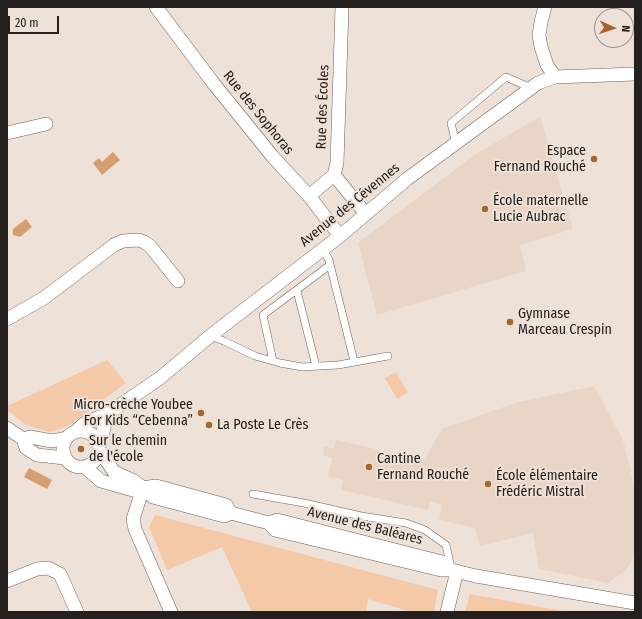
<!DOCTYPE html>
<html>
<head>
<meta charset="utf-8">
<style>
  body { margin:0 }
  #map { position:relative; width:642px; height:619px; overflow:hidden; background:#eee1d7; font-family:"Fira Sans Condensed",sans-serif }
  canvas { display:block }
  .frame { position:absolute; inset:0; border:8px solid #25201d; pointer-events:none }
  .north { position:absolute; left:594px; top:8px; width:40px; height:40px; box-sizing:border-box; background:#eee1d7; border:1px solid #9e948d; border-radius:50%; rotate:93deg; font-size:11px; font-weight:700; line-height:16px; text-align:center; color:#25201d }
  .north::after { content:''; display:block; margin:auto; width:14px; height:18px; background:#a5662d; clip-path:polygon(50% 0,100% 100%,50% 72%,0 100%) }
  .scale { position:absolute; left:8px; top:16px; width:51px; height:18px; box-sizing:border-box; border:2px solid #25201d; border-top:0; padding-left:5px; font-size:12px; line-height:14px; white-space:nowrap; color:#25201d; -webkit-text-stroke:3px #eee1d7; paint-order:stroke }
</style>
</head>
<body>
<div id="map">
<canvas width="642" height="619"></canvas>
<div class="frame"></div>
<div class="north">N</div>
<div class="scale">20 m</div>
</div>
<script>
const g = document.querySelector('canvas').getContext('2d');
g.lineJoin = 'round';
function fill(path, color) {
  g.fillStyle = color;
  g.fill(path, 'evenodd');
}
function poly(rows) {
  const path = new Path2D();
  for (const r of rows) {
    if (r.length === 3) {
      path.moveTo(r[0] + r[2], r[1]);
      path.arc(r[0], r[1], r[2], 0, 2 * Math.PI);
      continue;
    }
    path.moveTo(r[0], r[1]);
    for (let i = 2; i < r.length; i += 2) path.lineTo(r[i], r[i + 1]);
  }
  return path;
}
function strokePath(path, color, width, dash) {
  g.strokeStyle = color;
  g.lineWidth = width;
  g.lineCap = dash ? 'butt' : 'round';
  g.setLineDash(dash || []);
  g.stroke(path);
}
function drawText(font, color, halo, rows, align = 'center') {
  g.font = font + ' "Fira Sans Condensed",sans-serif';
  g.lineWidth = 4;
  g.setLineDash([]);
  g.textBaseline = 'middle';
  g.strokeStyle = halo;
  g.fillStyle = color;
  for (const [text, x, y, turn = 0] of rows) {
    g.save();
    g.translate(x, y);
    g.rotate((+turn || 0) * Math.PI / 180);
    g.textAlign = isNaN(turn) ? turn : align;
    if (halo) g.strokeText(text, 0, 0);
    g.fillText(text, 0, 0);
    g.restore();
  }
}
const built = poly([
  [540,117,573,229,520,245,526,271,377,315,358,243,477,153],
  [594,386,623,440,635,489,635,556,625,571,608,583,539,569,533,533,480,546,475,528,439,520,442,505,430,502,428,510,341,490,343,479,328,477,332,458,323,455,324,447,334,448,336,440,424,460,442,429,515,403]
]);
const green = poly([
  [107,360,126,383,68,426,50,432,26,425,7,410,7,406],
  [396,372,408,393,397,399,385,378],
  [155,515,438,590,434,612,412,612,368,599,366,612,252,612,222,547,167,570,149,527],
  [470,594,568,612,465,612]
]);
const water = poly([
  [113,152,120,160,102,175,93,163,99,158,102,162],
  [26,219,32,227,20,237,13,235,13,229],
  [29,468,52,480,47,489,24,477]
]);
const lane = poly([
  [456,144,451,123,506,77,531,88],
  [323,249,329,260,354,361],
  [297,291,316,366],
  [210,336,224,341,255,356,280,363,302,367,338,365,388,356],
  [273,361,263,315,330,265],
  [253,494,304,503,361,516,406,523,425,530,446,545,451,568]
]);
const street = poly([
  [156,7,214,84,273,157,309,196,340,236],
  [545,7,541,22,539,35,541,47,547,65,555,77],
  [7,133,46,124],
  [334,175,366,214],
  [309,196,334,175,337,163,342,7],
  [7,319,44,298,114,245,123,241,139,240,144,242,150,246,178,281],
  [7,428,23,439,26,448,37,455,65,458],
  [81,449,18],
  [76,431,85,423,107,414,160,378,210,336,340,236,407,179,538,83,555,77,635,74],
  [23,439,30,437,52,441,66,438],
  [98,441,103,432,107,414],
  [100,451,114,472,134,481,143,488,156,486,226,505,231,513,246,517,269,523,277,520,442,562,451,570],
  [85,467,101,481,133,490,143,488,153,497,224,516,231,513],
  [143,488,133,519,135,529,171,612],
  [269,523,275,530,441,570,451,570,476,576,635,603],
  [7,581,37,569,48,568,60,574,77,612],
  [447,612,457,571]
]);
const markers = [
  [594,159,4,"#a5662d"],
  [485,209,4,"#a5662d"],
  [510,322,4,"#a5662d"],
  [201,413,4,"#a5662d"],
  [209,425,4,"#a5662d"],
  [81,449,4,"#a5662d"],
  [369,467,4,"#a5662d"],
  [488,484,4,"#a5662d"]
];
const streetNames = [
  ["Rue des Écoles",323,107,-88],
  ["Rue des Sophoras",258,113,51],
  ["Avenue des Cévennes",350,205,-39],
  ["Avenue des Baléares",365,526,14]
];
const poiNames = [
  ["Espace",586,151,"right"],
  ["Fernand Rouché",586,167,"right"],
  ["École maternelle",493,201],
  ["Lucie Aubrac",493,217],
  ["Gymnase",518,314],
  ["Marceau Crespin",518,330],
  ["Micro-crèche Youbee",193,405,"right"],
  ["For Kids “Cebenna”",193,421,"right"],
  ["La Poste Le Crès",217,425],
  ["Sur le chemin",89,441],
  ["de l'école",89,457],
  ["Cantine",377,459],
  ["Fernand Rouché",377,475],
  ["École élémentaire",496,476],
  ["Frédéric Mistral",496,492]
];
fill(built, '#e9d5c6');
fill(green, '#f4c9a8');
fill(water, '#d69d70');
strokePath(lane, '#6c6158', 8);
strokePath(street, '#6c6158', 14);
strokePath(lane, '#fff', 7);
strokePath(street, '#fff', 13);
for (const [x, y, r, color] of markers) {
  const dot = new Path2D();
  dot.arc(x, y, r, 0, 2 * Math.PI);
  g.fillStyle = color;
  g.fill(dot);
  strokePath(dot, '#eee1d7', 1.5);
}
drawText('14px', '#25201d', '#eee1d7', streetNames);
drawText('14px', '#25201d', '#eee1d7', poiNames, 'left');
</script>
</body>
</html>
